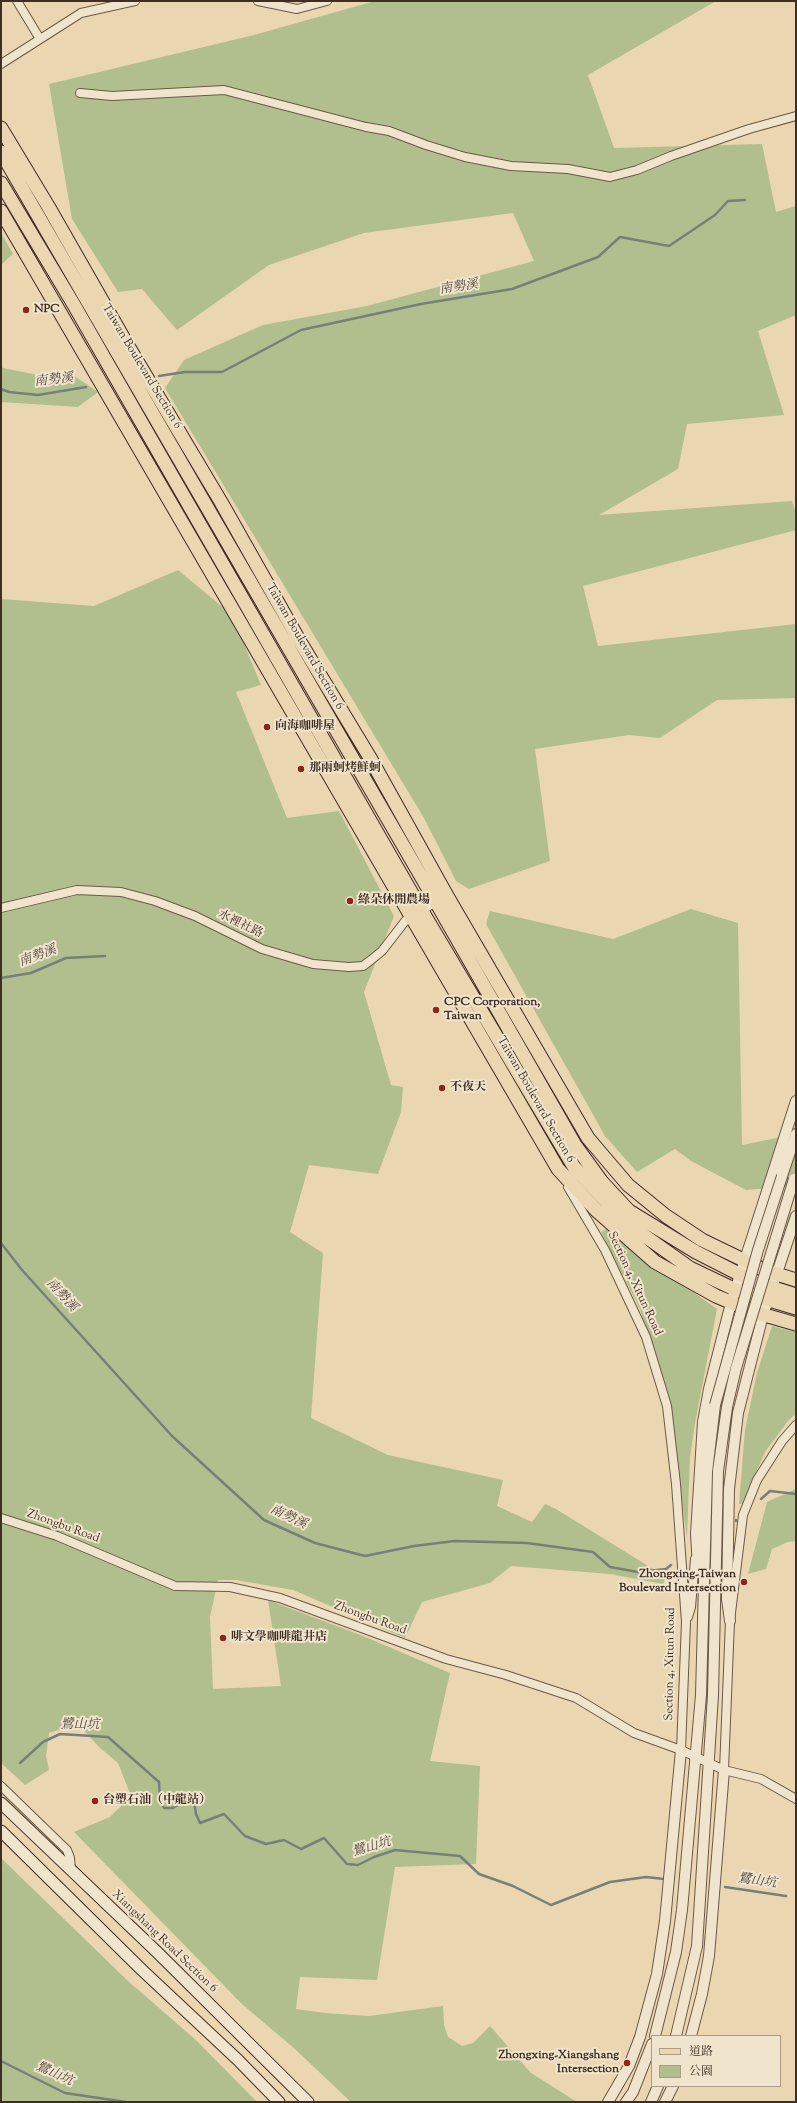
<!DOCTYPE html>
<html>
<head>
<meta charset="utf-8">
<style>
  body { margin:0 }
  #map { position:relative; width:797px; height:2103px; overflow:hidden; background:#ead6b1; font-family:"Sorts Mill Goudy","Noto Serif TC",serif }
  canvas { display:block }
  .frame { position:absolute; inset:0; border:2px solid #402e25; pointer-events:none }
  .legend { position:absolute; left:651px; top:2035px; width:130px; height:52px; box-sizing:border-box; background:#f1e4cc; border:1px solid #aa9b89; margin:0; padding:5px 7px; list-style:none; font-size:12px; color:#402e25 }
  .legend li { display:flex; align-items:center; gap:8px; height:20px }
  .legend b { width:20px; border:1px solid #aa9b89 }
</style>
</head>
<body>
<div id="map">
<canvas width="797" height="2103"></canvas>
<div class="frame"></div>
<ul class="legend">
<li><b style="height:5px;background:#ead6b1"></b>道路</li>
<li><b style="height:11px;background:#b1bf8f"></b>公園</li>
</ul>
</div>
<script>
const g = document.querySelector('canvas').getContext('2d');
g.lineJoin = 'round';
function fill(path, color) {
  g.fillStyle = color;
  g.fill(path, 'evenodd');
}
function poly(rows) {
  const path = new Path2D();
  for (const r of rows) {
    path.moveTo(r[0], r[1]);
    for (let i = 2; i < r.length; i += 2) path.lineTo(r[i], r[i + 1]);
  }
  return path;
}
function strokePath(path, color, width, dash) {
  g.strokeStyle = color;
  g.lineWidth = width;
  g.lineCap = dash ? 'butt' : 'round';
  g.setLineDash(dash || []);
  g.stroke(path);
}
function drawText(font, color, halo, rows, align = 'center') {
  g.font = font + ' "Sorts Mill Goudy","Noto Serif TC",serif';
  g.lineWidth = 4;
  g.setLineDash([]);
  g.textBaseline = 'middle';
  g.strokeStyle = halo;
  g.fillStyle = color;
  for (const [text, x, y, turn = 0] of rows) {
    g.save();
    g.translate(x, y);
    g.rotate((+turn || 0) * Math.PI / 180);
    g.textAlign = isNaN(turn) ? turn : align;
    if (halo) g.strokeText(text, 0, 0);
    g.fillText(text, 0, 0);
    g.restore();
  }
}
const green = poly([
  [375,1,716,1,588,75,614,148,762,144,776,212,796,206,796,315,758,331,784,415,687,424,678,469,599,515,792,501,796,513,796,530,583,586,598,646,796,624,796,698,717,700,660,738,629,735,535,749,550,861,469,889,456,881,424,818,165,388,184,360,263,325,367,306,534,261,513,213,364,233,269,265,177,330,142,289,118,292,72,219,49,84,254,35],
  [1,233,13,254,1,265],
  [1,366,3,368,38,375,73,375,98,392,78,407,1,402],
  [178,570,232,615,261,685,236,692,287,818,339,811,394,916,364,992,391,1085,403,1087,401,1112,378,1174,309,1165,290,1232,323,1253,311,1418,388,1455,503,1480,497,1506,532,1522,545,1504,556,1509,666,1577,663,1584,610,1574,511,1566,490,1583,422,1602,405,1638,293,1590,236,1580,218,1580,210,1617,213,1689,281,1686,268,1600,363,1636,450,1673,430,1761,480,1766,476,1864,395,1867,377,1980,300,1977,296,2009,325,2013,369,2016,443,2006,444,2025,448,2037,462,2046,473,2043,490,2026,531,2073,577,2102,351,2102,296,2050,242,2004,74,1832,110,1817,131,1796,118,1763,99,1747,78,1724,49,1733,46,1756,49,1770,25,1785,1,1763,1,599,94,606],
  [691,909,738,923,742,1145,796,1134,796,1186,746,1190,691,1161,675,1149,637,1172,605,1136,486,924,490,911,613,939],
  [606,1229,717,1309,695,1423,690,1457,687,1537,666,1392,640,1309,601,1232],
  [772,1326,796,1332,796,1413,788,1421,765,1452,742,1504,739,1504,745,1430,757,1373],
  [796,1489,796,1541,788,1542,772,1549,766,1569,748,1574,767,1502],
  [1,1858,128,1981,197,2041,257,2102,1,2102]
]);
const stream = poly([
  [159,376,185,372,222,372,301,330,421,304,512,289,598,257,620,237,669,246,715,215,728,201,745,200],
  [1,389,9,392,38,395,86,387],
  [1,978,31,973,66,958,105,956],
  [1,1243,22,1270,172,1436,264,1520,315,1543,365,1556,414,1546,455,1541,527,1543,593,1552,610,1567,638,1572,666,1569,671,1565],
  [761,1499,770,1491,796,1494],
  [736,1521,736,1520],
  [20,1763,43,1742,60,1734,108,1737,159,1782,160,1800,164,1808,173,1808,187,1799,194,1802,196,1814,200,1823,224,1814,245,1836,266,1844,284,1840,301,1849,324,1838,347,1864,358,1865,374,1857,395,1850,460,1856,479,1874,513,1886,551,1905,610,1882,646,1877,664,1879],
  [725,1887,786,1896],
  [1,2061,65,2093,126,2102]
]);
const minor = poly([
  [17,1,40,39],
  [258,1,297,9,327,1],
  [1,64,81,13,135,1],
  [80,93,112,96,224,90,366,127,389,131,426,145,465,157,511,166,568,169,610,177,637,170,671,156,749,129,796,116],
  [1,908,77,890,121,892,155,901,195,916,262,949,313,964,349,967,363,966,371,960,382,951,406,920,439,900],
  [568,1187,605,1250,646,1337,667,1406,676,1484,686,1622,681,1750],
  [1,1518,57,1536,175,1586,230,1587,280,1598,446,1659,506,1675,576,1698,634,1733,681,1750,724,1770,761,1779,796,1799],
  [688,1617,691,1607,695,1559],
  [724,1770,730,1621,743,1515,757,1480,782,1441,796,1425],
  [1,1786,67,1850,70,1858,71,1870]
]);
const tertiary = poly([
  [782,1176,796,1134],
  [698,1567,696,1534,703,1422,709,1389,731,1303,796,1101],
  [730,1621,727,1599,729,1489,738,1413,763,1315,796,1216],
  [655,2036,676,1952,682,1910,701,1695,707,1472,715,1405],
  [676,2036,697,1946,713,1695,718,1471,727,1407],
  [691,2036,702,1994,709,1956,724,1770],
  [608,2102,629,2066,640,2037,657,1974,665,1921,681,1750],
  [626,2102,633,2092,652,2044],
  [651,2102,658,2086],
  [665,2102,673,2086]
]);
const secondary = poly([
  [1,1803,157,1952,308,2102],
  [1,1831,142,1970,238,2060,279,2102]
]);
const primary = poly([
  [1,128,48,206,128,346,221,502,299,640,369,756,447,896,588,1138,628,1185,666,1216,702,1240,764,1270,796,1280],
  [1,152,436,902,575,1145,602,1182,629,1211,696,1252,741,1275,761,1284,796,1295],
  [1,183,74,305,422,911,574,1167,615,1211,642,1234,690,1268,736,1290,796,1308],
  [1,211,558,1169,596,1210,655,1262,716,1296,754,1312,796,1324]
]);
const tertiaryBridge = poly([
  [715,1405,758,1250,782,1176],
  [727,1407,736,1368,794,1179]
]);
const markers = [
  [26,310,4,"#8f2418"],
  [267,727,4,"#8f2418"],
  [301,769,4,"#8f2418"],
  [350,901,4,"#8f2418"],
  [436,1010,4,"#8f2418"],
  [442,1088,4,"#8f2418"],
  [744,1582,4,"#8f2418"],
  [223,1638,4,"#8f2418"],
  [95,1801,4,"#8f2418"],
  [627,2063,4,"#8f2418"]
];
const poiNames = [
  ["NPC",34,310],
  ["向海咖啡屋",275,727],
  ["那兩蚵烤鮮蚵",309,769],
  ["綠朵休閒農場",358,901],
  ["CPC Corporation,",444,1003],
  ["Taiwan",444,1017],
  ["不夜天",450,1088],
  ["Zhongxing-Taiwan",736,1575,"right"],
  ["Boulevard Intersection",736,1589,"right"],
  ["啡文學咖啡龍井店",231,1638],
  ["台塑石油（中龍站）",103,1801],
  ["Zhongxing-Xiangshang",619,2056,"right"],
  ["Intersection",619,2070,"right"]
];
const streetNames = [
  ["Taiwan Boulevard Section 6",141,367,59],
  ["Taiwan Boulevard Section 6",304,647,60],
  ["水裡社路",240,925,26],
  ["Taiwan Boulevard Section 6",535,1100,60],
  ["Section 4, Xitun Road",634,1284,65],
  ["Zhongbu Road",63,1527,20],
  ["Zhongbu Road",370,1619,20],
  ["Section 4, Xitun Road",671,1664,-89],
  ["Xiangshang Road Section 6",164,1942,44]
];
const waterNames = [
  ["南勢溪",459,288,-9],
  ["南勢溪",54,381,-6],
  ["南勢溪",38,957,-20],
  ["南勢溪",61,1296,48],
  ["南勢溪",288,1518,26],
  ["鷺山坑",80,1726],
  ["鷺山坑",372,1848,-16],
  ["鷺山坑",757,1882,8],
  ["鷺山坑",54,2075,24]
];
fill(green, '#b1bf8f');
strokePath(stream, '#76807a', 2.5);
strokePath(minor, '#6a5848', 10);
strokePath(tertiary, '#6a5848', 12);
strokePath(secondary, '#402e25', 13);
strokePath(primary, '#402e25', 15);
strokePath(minor, '#f1e4cc', 8);
strokePath(tertiary, '#f1e4cc', 10);
strokePath(secondary, '#f1e4cc', 11);
strokePath(primary, '#ead6b1', 13);
strokePath(tertiaryBridge, '#6a5848', 12, []);
strokePath(tertiaryBridge, '#f1e4cc', 10);
for (const [x, y, r, color] of markers) {
  const dot = new Path2D();
  dot.arc(x, y, r, 0, 2 * Math.PI);
  g.fillStyle = color;
  g.fill(dot);
  strokePath(dot, '#f1e4cc', 1.5);
}
drawText('bold 12px', '#402e25', '#f1e4cc', poiNames, 'left');
drawText('12px', '#402e25', '#f1e4cc', streetNames);
drawText('italic 13px', '#524941', '#f1e4cc', waterNames);
</script>
</body>
</html>
